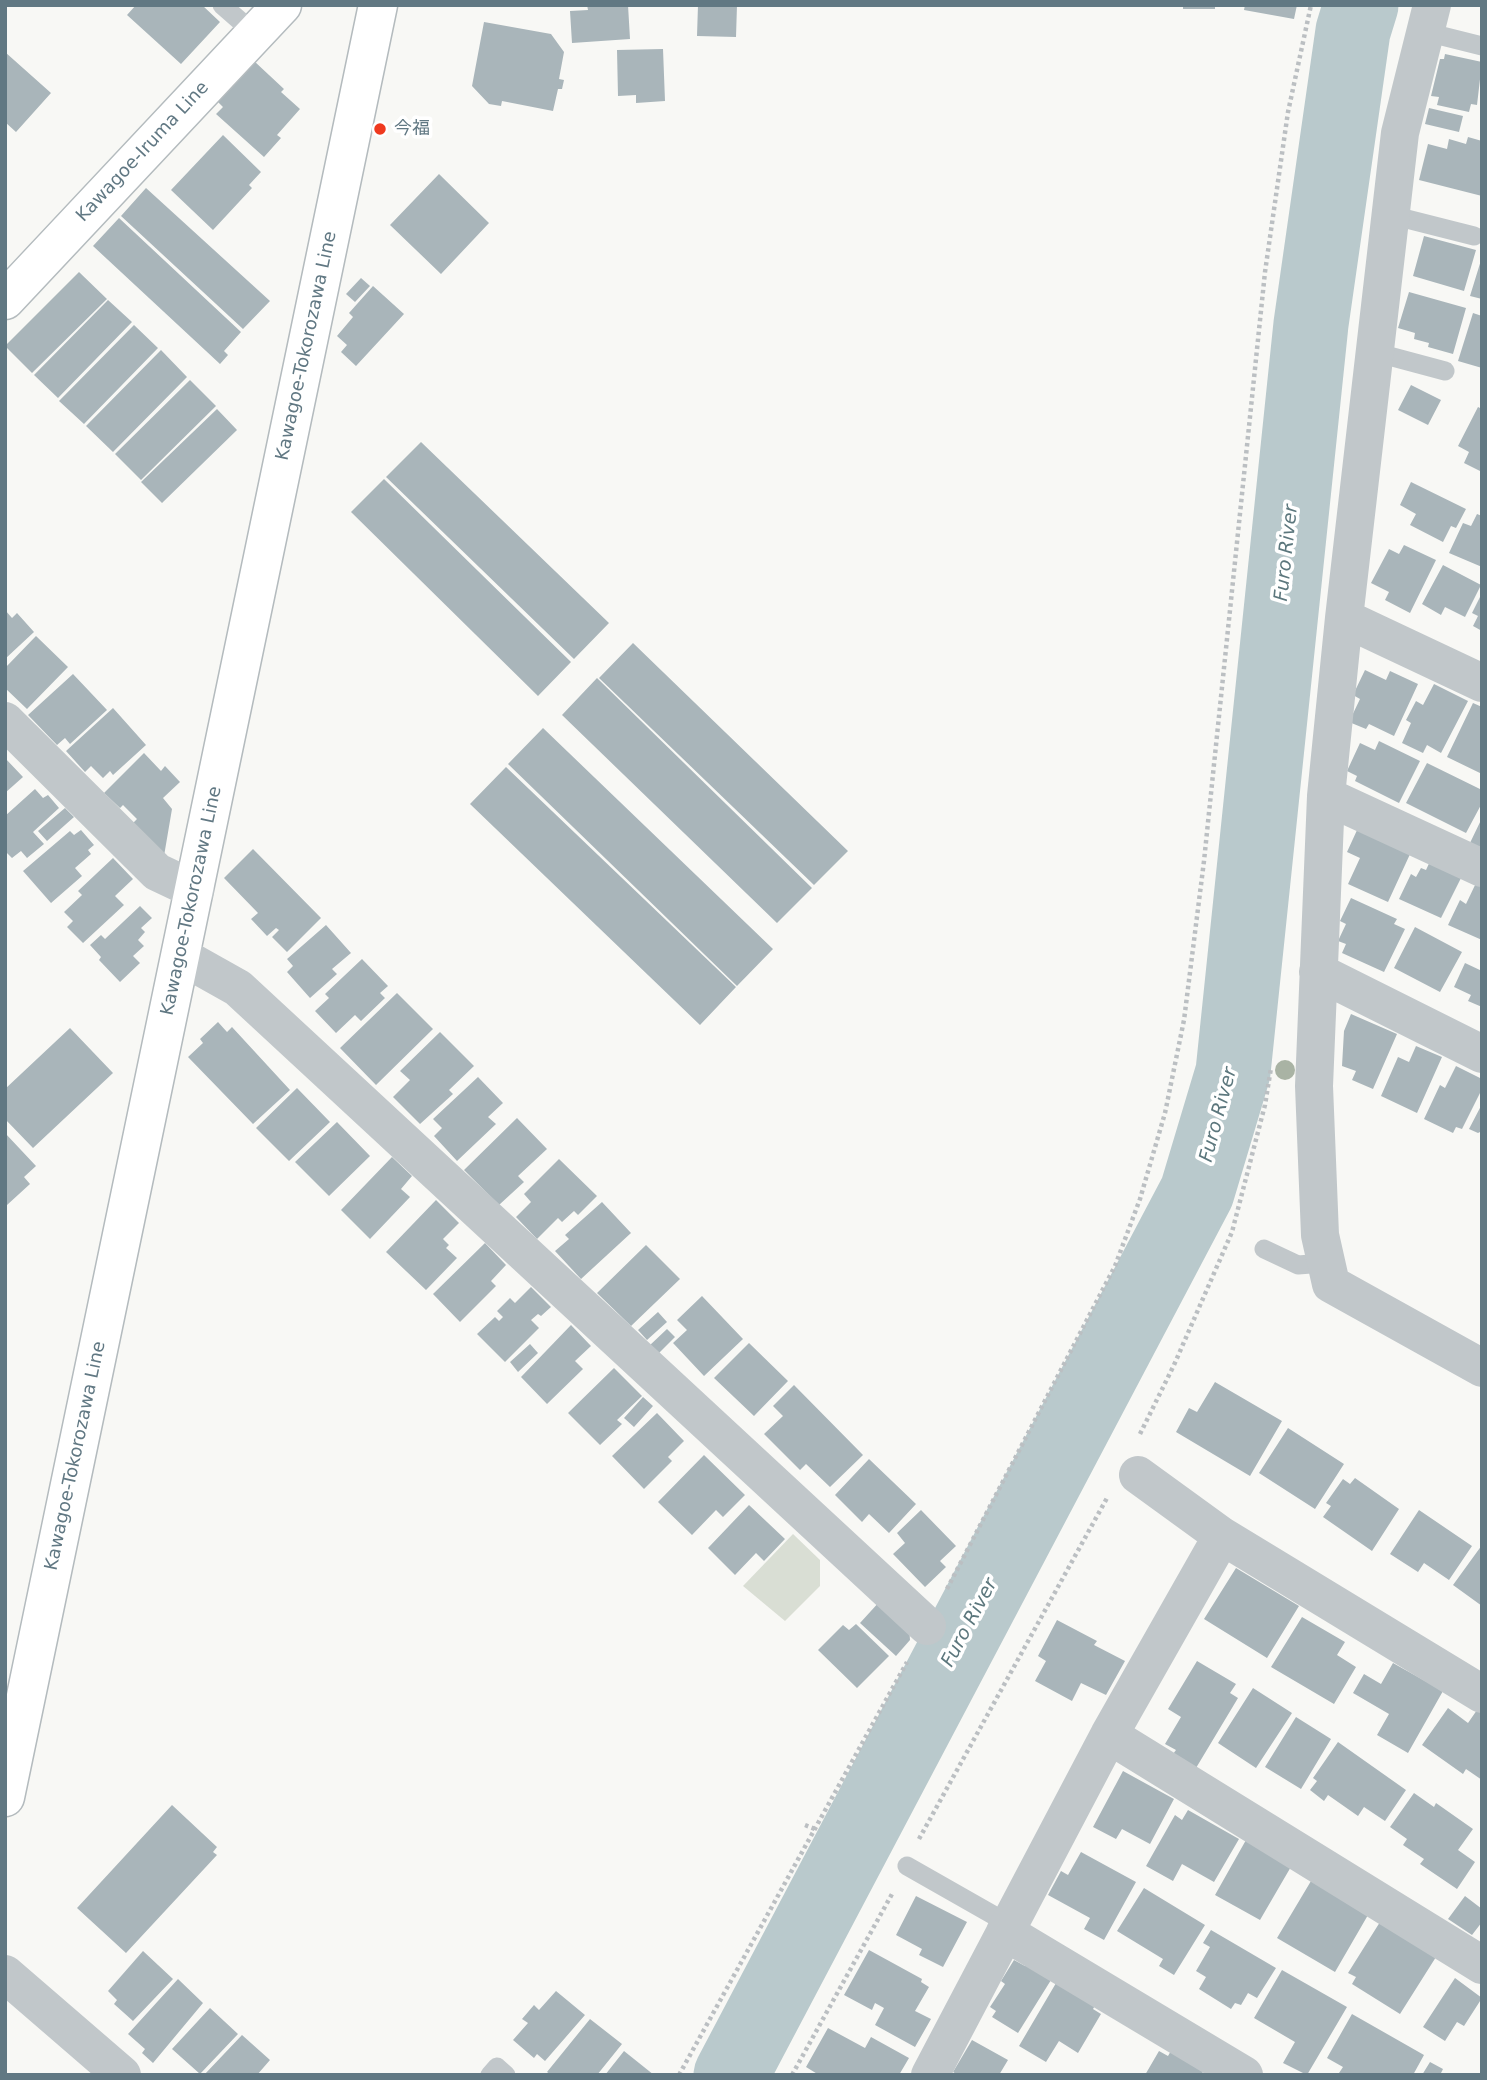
<!DOCTYPE html>
<html>
<head>
<meta charset="utf-8">
<style>
  body { margin:0 }
  #map { position:relative; width:1487px; height:2080px; overflow:hidden; background:#f8f8f5; font-family:"DejaVu Sans",sans-serif }
  canvas { display:block }
  .frame { position:absolute; inset:0; border:7px solid #617883; pointer-events:none }
</style>
</head>
<body>
<div id="map">
<canvas width="1487" height="2080"></canvas>
<div class="frame"></div>
</div>
<script>
const g = document.querySelector('canvas').getContext('2d');
g.lineJoin = 'round';
function fill(path, color) {
  g.fillStyle = color;
  g.fill(path, 'evenodd');
}
function poly(rows) {
  const path = new Path2D();
  for (const r of rows) {
    path.moveTo(r[0], r[1]);
    for (let i = 2; i < r.length; i += 2) path.lineTo(r[i], r[i + 1]);
  }
  return path;
}
function strokePath(path, color, width, dash) {
  g.strokeStyle = color;
  g.lineWidth = width;
  g.lineCap = dash ? 'butt' : 'round';
  g.setLineDash(dash || []);
  g.stroke(path);
}
function drawText(font, color, halo, rows, align = 'center') {
  g.font = font + ' "DejaVu Sans","Noto Sans JP",sans-serif';
  g.lineWidth = 7;
  g.setLineDash([]);
  g.textBaseline = 'middle';
  g.strokeStyle = halo;
  g.fillStyle = color;
  for (const [text, x, y, turn = 0] of rows) {
    g.save();
    g.translate(x, y);
    g.rotate((+turn || 0) * Math.PI / 180);
    g.textAlign = isNaN(turn) ? turn : align;
    if (halo) g.strokeText(text, 0, 0);
    g.fillText(text, 0, 0);
    g.restore();
  }
}
const green = poly([
  [793,1534,820,1560,820,1586,785,1621,743,1586]
]);
const river = poly([
  [731,2075,1197,1192,1233,1072,1311,324,1353,31,1361,5]
]);
const building = poly([
  [136,5,202,5,220,22,181,64,127,15],
  [587,5,628,5,630,39,572,43,570,11,588,10],
  [698,5,737,5,736,37,697,36],
  [1183,5,1215,5,1215,9,1183,9],
  [1245,5,1297,5,1294,19,1244,10],
  [484,22,551,34,564,52,559,79,564,80,562,89,558,89,553,111,502,101,501,106,489,104,472,86],
  [663,49,665,101,636,103,636,95,618,96,617,50],
  [5,52,51,93,16,132,5,122],
  [1445,54,1482,62,1477,105,1471,104,1469,112,1437,105,1439,97,1431,96,1440,59,1444,59],
  [254,61,284,89,281,92,300,109,277,135,281,138,264,157,216,114,223,107,218,102],
  [1429,108,1463,116,1459,132,1425,124],
  [223,135,261,172,249,185,252,188,213,230,171,190],
  [1468,137,1482,141,1482,196,1419,180,1428,144,1447,149,1449,139,1466,144],
  [439,174,489,223,441,274,390,225],
  [146,188,270,301,243,329,121,216],
  [119,218,241,332,224,351,228,355,220,364,93,246],
  [1424,236,1476,250,1464,291,1413,276],
  [1482,257,1482,299,1470,296],
  [79,272,107,299,32,373,5,346],
  [361,278,370,286,355,302,346,294],
  [373,286,404,314,356,366,341,352,347,345,337,336,353,317,349,313],
  [1409,292,1466,308,1453,354,1428,347,1429,343,1414,339,1415,333,1398,328],
  [108,300,132,322,58,398,34,375],
  [1473,313,1482,316,1482,368,1458,361],
  [134,325,158,348,84,424,59,401],
  [161,350,187,377,113,452,86,426],
  [190,380,216,406,141,480,115,454],
  [1411,385,1441,400,1428,425,1398,410],
  [1478,407,1482,409,1482,472,1464,463,1469,452,1458,446],
  [217,409,237,430,162,503,141,482],
  [421,442,609,623,574,659,386,477],
  [384,479,571,662,538,696,351,512],
  [1411,482,1466,509,1456,528,1451,526,1443,542,1410,525,1416,514,1400,505],
  [1477,514,1482,516,1482,567,1449,553,1463,523,1471,526],
  [1404,545,1436,560,1410,613,1385,600,1389,592,1371,583,1389,549,1399,554],
  [1443,565,1481,585,1465,617,1445,607,1441,615,1422,604],
  [1482,593,1482,631,1473,626,1478,616,1472,613],
  [5,610,12,618,17,613,34,632,5,659],
  [36,636,68,667,27,709,5,688,5,668],
  [633,643,848,851,814,885,599,678],
  [1365,670,1386,680,1390,671,1418,684,1394,736,1369,724,1366,729,1349,722,1360,699,1353,695],
  [73,674,107,710,70,744,65,738,57,745,28,715],
  [597,678,812,888,777,923,562,715],
  [1434,684,1468,701,1441,753,1427,745,1423,753,1402,743,1411,723,1406,720,1416,701,1423,705],
  [1473,703,1482,707,1482,774,1447,757],
  [113,708,146,745,113,775,110,771,103,778,91,766,85,772,66,751],
  [543,728,773,949,737,986,508,764],
  [1379,741,1420,761,1399,803,1355,781,1357,776,1347,771,1360,743,1375,750],
  [144,753,161,771,165,766,180,782,163,798,172,809,164,856,127,829,137,819,123,805,120,808,104,793],
  [5,758,23,777,5,793],
  [1427,763,1482,790,1482,803,1466,833,1406,803],
  [506,767,736,987,700,1025,470,804],
  [35,789,43,798,48,795,59,808,33,832,44,844,27,858,21,851,12,858,5,851,5,816],
  [65,808,74,817,47,841,38,831],
  [1482,818,1482,851,1469,845],
  [1358,828,1411,852,1388,902,1348,884,1360,858,1347,852],
  [81,830,94,845,88,850,91,854,75,868,82,876,51,903,23,871,70,831,74,835],
  [253,849,321,918,287,952,272,937,279,930,276,928,267,936,251,919,258,913,224,878],
  [1432,857,1464,872,1441,918,1399,899,1411,874,1416,877,1421,868,1426,870],
  [113,858,133,879,115,896,124,905,83,943,67,927,73,921,64,912,82,895,78,891],
  [1476,883,1482,886,1482,940,1448,925,1460,900,1466,904],
  [1351,898,1397,919,1394,924,1405,929,1384,972,1342,953,1346,944,1338,941,1346,924,1340,921],
  [140,906,152,918,141,928,145,932,138,940,144,946,133,956,140,963,120,982,99,960,101,957,90,945,101,935,105,939],
  [326,925,351,953,332,969,337,974,310,998,287,972,293,966,287,959],
  [1415,927,1462,952,1440,992,1394,968],
  [362,959,388,986,380,993,385,998,361,1021,355,1015,336,1033,315,1011,329,998,325,994],
  [1465,963,1482,971,1482,1007,1468,1001,1471,995,1454,987],
  [397,993,433,1029,376,1085,340,1048],
  [1351,1014,1397,1034,1373,1089,1352,1080,1356,1071,1342,1066,1344,1031],
  [218,1022,227,1032,232,1027,290,1090,253,1124,188,1057,203,1043,200,1039],
  [70,1028,113,1073,33,1148,5,1119,5,1089],
  [440,1032,474,1066,449,1090,453,1094,420,1124,393,1097,410,1080,400,1071],
  [1416,1046,1442,1057,1417,1113,1381,1096,1398,1057,1409,1062],
  [1456,1066,1482,1079,1482,1089,1462,1129,1456,1127,1453,1133,1424,1119,1440,1085,1445,1088],
  [478,1077,503,1103,488,1117,496,1124,457,1161,434,1136,442,1128,433,1119],
  [297,1088,330,1122,289,1161,256,1128],
  [1482,1104,1482,1131,1478,1133,1469,1129],
  [517,1118,547,1149,518,1176,524,1182,499,1205,464,1170],
  [337,1122,370,1156,329,1196,295,1162],
  [5,1133,36,1166,24,1177,30,1184,7,1205],
  [392,1157,412,1176,401,1189,410,1197,370,1239,341,1210],
  [559,1159,597,1196,578,1215,574,1211,562,1222,558,1218,537,1239,516,1217,531,1202,524,1194],
  [436,1200,459,1223,443,1239,449,1245,446,1248,457,1258,426,1290,386,1252],
  [602,1202,631,1233,581,1279,555,1251,569,1239,565,1235],
  [485,1243,506,1265,491,1281,496,1286,460,1322,433,1294],
  [646,1245,680,1279,631,1326,597,1293],
  [531,1287,551,1307,541,1316,538,1314,531,1320,539,1328,505,1362,477,1334,495,1317,499,1321,503,1317,497,1311,510,1298,515,1303],
  [702,1296,743,1339,704,1376,673,1343,687,1330,677,1320],
  [658,1312,667,1322,647,1340,638,1330],
  [571,1325,591,1346,575,1361,583,1369,547,1404,521,1377],
  [667,1329,675,1337,658,1354,649,1346],
  [749,1343,788,1381,754,1416,714,1378],
  [530,1344,538,1353,518,1372,510,1362],
  [614,1368,642,1396,617,1420,622,1424,600,1445,568,1413],
  [1215,1382,1282,1421,1250,1476,1176,1432,1189,1408,1197,1412],
  [794,1385,863,1455,830,1487,806,1464,800,1470,764,1434,783,1416,773,1406],
  [643,1397,653,1406,634,1427,624,1418],
  [657,1413,684,1441,668,1457,672,1461,644,1489,612,1456],
  [1288,1428,1344,1464,1315,1509,1259,1473],
  [704,1455,745,1495,723,1517,716,1510,692,1535,658,1502],
  [869,1459,916,1504,889,1533,869,1514,862,1522,835,1495],
  [1355,1478,1399,1509,1372,1551,1323,1517,1331,1506,1326,1503,1343,1479,1350,1484],
  [749,1505,785,1539,764,1561,756,1553,735,1575,708,1548],
  [921,1510,956,1546,940,1561,946,1567,925,1587,893,1554,905,1543,897,1533],
  [1419,1510,1472,1546,1449,1580,1424,1563,1418,1572,1390,1554],
  [1482,1545,1482,1606,1453,1585],
  [1236,1568,1299,1606,1267,1658,1204,1619],
  [881,1600,909,1626,910,1640,896,1656,860,1623],
  [1302,1617,1345,1642,1337,1655,1356,1667,1334,1704,1271,1667],
  [1057,1620,1097,1641,1094,1645,1125,1661,1106,1695,1081,1683,1072,1701,1035,1681,1046,1661,1038,1656],
  [856,1624,889,1656,857,1688,818,1650,843,1625,849,1630],
  [1197,1661,1236,1684,1230,1693,1238,1698,1196,1768,1173,1754,1176,1750,1165,1744,1181,1717,1168,1709],
  [1393,1663,1443,1691,1408,1753,1377,1735,1389,1714,1353,1693,1364,1674,1381,1684],
  [1253,1688,1292,1713,1256,1768,1218,1743],
  [1448,1708,1468,1723,1477,1710,1482,1713,1482,1780,1466,1769,1463,1774,1422,1745],
  [1296,1717,1331,1739,1301,1789,1265,1767],
  [1338,1742,1406,1790,1385,1821,1364,1807,1358,1816,1328,1795,1324,1801,1310,1790,1317,1781,1313,1778],
  [1123,1771,1174,1799,1150,1844,1122,1829,1116,1839,1093,1827],
  [1414,1793,1434,1807,1436,1803,1473,1829,1458,1850,1475,1862,1457,1889,1420,1864,1424,1859,1403,1845,1407,1839,1390,1827],
  [172,1805,217,1847,213,1852,217,1855,126,1953,77,1908],
  [1188,1810,1239,1839,1214,1882,1182,1864,1173,1881,1146,1866,1175,1815,1182,1820],
  [1246,1840,1292,1865,1260,1920,1215,1895],
  [1081,1852,1136,1882,1104,1940,1084,1929,1090,1918,1048,1895,1061,1871,1068,1875],
  [1311,1881,1368,1915,1335,1972,1277,1938],
  [1144,1888,1205,1925,1174,1975,1159,1966,1163,1959,1117,1931],
  [916,1896,967,1922,943,1967,919,1955,922,1949,896,1935],
  [1465,1896,1482,1909,1482,1922,1472,1935,1448,1919],
  [1380,1922,1436,1957,1400,2014,1352,1984,1356,1977,1348,1973],
  [1211,1930,1276,1968,1257,1998,1248,1993,1241,2005,1235,2003,1231,2009,1199,1989,1206,1977,1196,1971,1210,1947,1203,1943],
  [869,1950,922,1979,921,1982,929,1987,915,2011,931,2019,915,2047,875,2025,884,2008,875,2003,872,2010,844,1995],
  [143,1951,173,1979,133,2021,114,2004,117,2000,108,1991],
  [1031,1956,1056,1972,1018,2033,992,2017,996,2011,990,2007,1005,1984,1001,1981,1014,1960,1025,1966],
  [1282,1970,1347,2007,1307,2075,1283,2063,1295,2042,1254,2018],
  [1059,1978,1098,2000,1093,2009,1101,2014,1078,2053,1059,2041,1046,2062,1019,2046],
  [1455,1978,1482,1998,1464,2026,1457,2022,1445,2041,1423,2027],
  [178,1979,203,2003,153,2063,142,2053,145,2049,128,2034],
  [556,1991,585,2015,545,2061,537,2054,534,2058,513,2040,528,2023,522,2019,534,2005,539,2010],
  [210,2008,238,2034,200,2074,172,2049],
  [1352,2014,1424,2055,1413,2075,1339,2073,1343,2067,1327,2058],
  [590,2019,622,2044,597,2075,551,2075,547,2072],
  [828,2028,865,2048,871,2037,909,2058,899,2075,819,2075,806,2067],
  [242,2035,270,2060,257,2075,204,2075],
  [972,2040,1008,2060,999,2075,958,2075,953,2072],
  [1172,2049,1204,2068,1202,2072,1206,2075,1145,2075,1159,2051,1168,2056],
  [624,2051,654,2075,605,2075],
  [1430,2062,1443,2069,1440,2075,1422,2075]
]);
const path = poly([
  [1140,1434,1174,1365,1232,1232,1265,1105,1271,1068],
  [947,1589,1115,1266,1140,1199,1165,1113,1184,1020,1204,861,1265,272,1288,112,1311,5],
  [805,1825,815,1829],
  [919,1839,1107,1498],
  [679,2075,907,1662],
  [792,2075,892,1894]
]);
const service = poly([
  [222,5,254,33],
  [1426,32,1482,46],
  [1391,215,1474,236],
  [1374,352,1445,371],
  [1264,1249,1298,1265,1324,1263],
  [907,1866,1009,1924],
  [490,2075,497,2067,506,2075]
]);
const minor = poly([
  [1432,5,1400,133,1344,618,1326,796,1314,1086,1320,1235,1331,1284,1482,1368],
  [1344,618,1482,683],
  [5,721,157,872,195,890],
  [1326,796,1482,868],
  [181,956,238,988,927,1626],
  [1318,972,1482,1054],
  [1138,1475,1222,1536,1482,1694],
  [1109,1735,1482,1965],
  [1005,1932,1244,2075],
  [5,1974,122,2075],
  [930,2075,1109,1735,1222,1536]
]);
const primary = poly([
  [5,300,282,5],
  [5,1797,378,5]
]);
const trees = [
  [1285,1070]
];
const markers = [
  [380,129,7,"#ef391e"]
];
const poiNames = [
  ["今福",394,129]
];
const streetNames = [
  ["Kawagoe-Iruma Line",143,152,-47],
  ["Kawagoe-Tokorozawa Line",307,346,-78],
  ["Kawagoe-Tokorozawa Line",192,901,-78],
  ["Kawagoe-Tokorozawa Line",76,1456,-78]
];
const waterNames = [
  ["Furo River",1287,553,-84],
  ["Furo River",1219,1115,-75],
  ["Furo River",970,1623,-62]
];
fill(green, '#d9ded4');
strokePath(river, '#b9c9cc', 75);
fill(building, '#a9b5ba');
strokePath(primary, '#b4bbbe', 41);
strokePath(path, '#bbbfc2', 4.5, [3.5, 3.5]);
strokePath(service, '#c1c7ca', 19);
strokePath(minor, '#c1c7ca', 38);
strokePath(primary, '#fff', 38);
g.fillStyle = '#a9b3a4';
for (const [x, y] of trees) {
  g.beginPath();
  g.arc(x, y, 10, 0, 2 * Math.PI);
  g.fill();
}
for (const [x, y, r, color] of markers) {
  const dot = new Path2D();
  dot.arc(x, y, r, 0, 2 * Math.PI);
  g.fillStyle = color;
  g.fill(dot);
  strokePath(dot, '#fff', 2.5);
}
drawText('18px', '#617883', '#fff', poiNames, 'left');
drawText('18px', '#617883', '#fff', streetNames);
drawText('italic 19px', '#5c777d', '#fff', waterNames);
</script>
</body>
</html>
